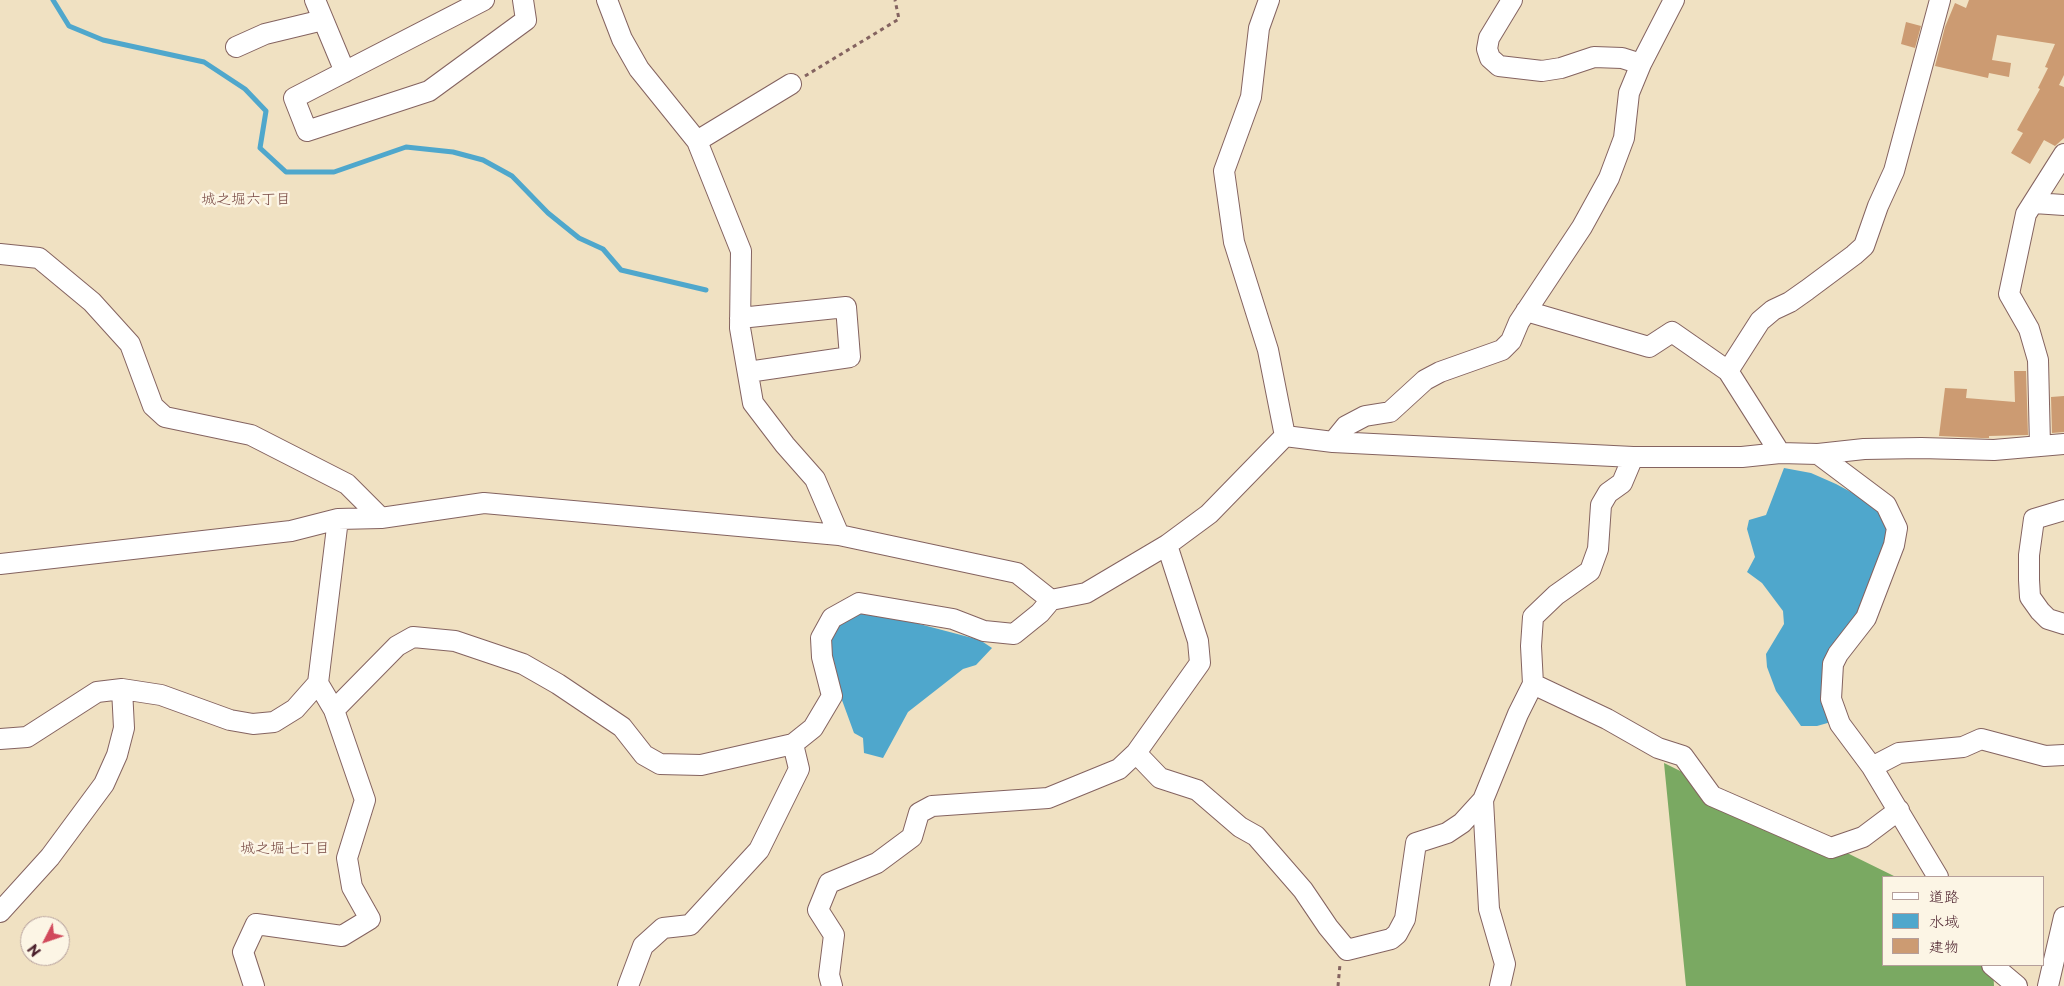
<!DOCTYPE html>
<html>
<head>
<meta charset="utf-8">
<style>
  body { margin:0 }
  #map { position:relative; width:2064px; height:986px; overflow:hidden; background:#f0e1c2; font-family:"Playpen Sans","Klee One",sans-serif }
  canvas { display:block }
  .legend { position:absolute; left:1882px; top:876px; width:162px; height:90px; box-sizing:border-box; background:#fcf5e5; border:1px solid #b59f9b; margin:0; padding:6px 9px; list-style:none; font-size:15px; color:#4a1f2b }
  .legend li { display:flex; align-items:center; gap:10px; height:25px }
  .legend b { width:25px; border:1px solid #b59f9b }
  .north { position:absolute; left:20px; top:916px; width:50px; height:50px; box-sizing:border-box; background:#fcf5e5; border:1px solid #b59f9b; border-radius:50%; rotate:229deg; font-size:14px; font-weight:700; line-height:20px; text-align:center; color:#4a1f2b }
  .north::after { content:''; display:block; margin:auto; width:18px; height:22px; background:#d1495b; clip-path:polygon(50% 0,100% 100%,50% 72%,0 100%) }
</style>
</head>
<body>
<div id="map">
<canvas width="2064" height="986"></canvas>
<ul class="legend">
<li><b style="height:6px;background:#fff"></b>道路</li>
<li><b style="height:14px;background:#4fa7cc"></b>水域</li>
<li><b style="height:14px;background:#cc9b72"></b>建物</li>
</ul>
<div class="north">N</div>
</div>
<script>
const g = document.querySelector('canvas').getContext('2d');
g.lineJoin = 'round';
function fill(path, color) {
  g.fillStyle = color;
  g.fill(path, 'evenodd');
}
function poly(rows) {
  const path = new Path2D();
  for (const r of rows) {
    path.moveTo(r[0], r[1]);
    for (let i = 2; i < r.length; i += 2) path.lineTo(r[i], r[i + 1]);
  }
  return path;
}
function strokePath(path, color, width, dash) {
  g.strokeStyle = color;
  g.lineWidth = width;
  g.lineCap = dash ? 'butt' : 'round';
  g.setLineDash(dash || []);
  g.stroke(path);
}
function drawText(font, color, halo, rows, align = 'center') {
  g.font = font + ' "Playpen Sans","Klee One",sans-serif';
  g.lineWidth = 5;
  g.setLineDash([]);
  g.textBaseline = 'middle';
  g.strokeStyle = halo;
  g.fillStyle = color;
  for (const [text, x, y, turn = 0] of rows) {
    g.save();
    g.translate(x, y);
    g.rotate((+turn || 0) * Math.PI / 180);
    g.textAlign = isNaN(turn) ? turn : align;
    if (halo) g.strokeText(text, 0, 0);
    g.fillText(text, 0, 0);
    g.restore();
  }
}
const forest = poly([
  [1664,763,1896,877,1883,877,1883,965,1993,965,1994,986,1686,986]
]);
const water = poly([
  [1784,468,1811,473,1836,484,1879,507,1887,522,1888,535,1862,611,1838,639,1831,722,1817,726,1801,726,1776,691,1767,667,1766,654,1784,624,1783,611,1762,583,1747,572,1755,557,1747,529,1749,520,1766,515],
  [850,612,889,616,980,640,992,648,976,665,963,669,908,712,883,758,864,753,863,738,854,733,835,681,829,636]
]);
const stream = poly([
  [53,0,69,26,103,40,204,62,245,89,266,111,260,148,286,172,334,172,406,147,453,152,483,160,512,176,548,213,579,238,603,249,621,270,706,290]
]);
const building = poly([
  [1969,0,2064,0,2064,75,2059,85,2064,87,2064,138,2055,146,2044,140,2030,164,2011,153,2023,133,2017,130,2040,89,2038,88,2048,68,2045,67,2055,44,1997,35,1992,60,2011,63,2009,77,1989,73,1988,78,1935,66,1945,27,1955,3,1966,8],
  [1906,22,1921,26,1915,48,1901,44],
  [2014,371,2026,371,2028,435,1989,436,1989,438,1982,438,1939,436,1945,388,1967,389,1966,398,2015,402],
  [2064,396,2064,432,2052,433,2051,397]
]);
const path = poly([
  [805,76,899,19,895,0],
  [1338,986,1340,964]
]);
const minor = poly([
  [315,0,345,72],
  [484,0,294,98,307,131,429,91,526,20,523,0],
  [607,0,622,39,639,69,697,141,741,251,740,328,753,403,785,445,815,479,839,535],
  [1269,0,1259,28,1251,97,1224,171,1234,242,1268,350,1285,436],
  [1512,0,1489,38,1487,49,1490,58,1499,66,1542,71,1561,68,1594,57,1622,58,1641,64],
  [236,47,265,34,323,20],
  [697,141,791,84],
  [2034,203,2064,205],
  [0,254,39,258,92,302,130,344,153,406,165,417,251,435,347,484,381,518],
  [1526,311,1649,347,1672,332,1728,371,1780,453],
  [740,318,846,307,850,357,748,372],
  [1728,371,1760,321,1773,310,1790,302,1807,290,1854,255,1864,246,1878,206,1894,171,1940,0],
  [1333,442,1346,426,1365,416,1390,412,1425,380,1440,372,1502,350,1511,341,1519,322,1582,227,1609,178,1624,138,1629,93,1641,64,1674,0],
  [2040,446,2038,360,2029,329,2009,294,2026,214,2064,154],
  [1818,454,1886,505,1897,528,1894,545,1866,618,1838,654,1833,664,1831,699,1840,724,1872,767,1938,877],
  [2064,510,2034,519,2029,555,2029,580,2030,597,2040,611,2048,619,2064,624],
  [0,564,291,531,338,519,381,518,484,503,839,535,1017,573,1051,600,1086,593,1167,545,1209,514,1285,436,1333,442,1633,457,1742,457,1780,453,1818,454,1864,449,1921,448,1994,450,2064,444],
  [1533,684,1607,719,1658,748,1683,756,1712,796,1831,848,1863,837,1899,810],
  [334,710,397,646,413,637,455,641,523,664,558,684,622,727,644,755,660,764,701,765,793,744,813,728,832,696,822,657,821,638,832,618,859,603,953,619,984,631,1014,634,1040,613,1051,600],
  [0,739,27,737,97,692,122,689,161,695,230,720,253,724,274,722,295,709,318,683,338,519],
  [1136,753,1160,778,1197,790,1240,827,1256,836,1303,890,1328,927,1347,950,1391,939,1397,934,1405,919,1416,843,1447,833,1462,823,1483,800,1518,714,1533,684,1531,646,1533,617,1556,595,1590,571,1598,549,1601,505,1608,493,1622,483,1633,457],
  [1872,767,1899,753,1963,747,1981,739,2045,756,2064,755],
  [1483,800,1489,909,1505,964,1500,986],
  [0,912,50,857,104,784,117,755,124,728,122,689],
  [1992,965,2017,986],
  [254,986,243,952,256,924,342,936,370,919,352,887,347,858,365,800,334,710,318,683],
  [628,986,643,946,663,928,690,925,759,850,799,769,793,744],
  [832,986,829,975,834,935,818,910,829,883,877,863,912,837,919,813,932,806,1048,798,1119,769,1136,753,1200,663,1198,641,1167,545],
  [2048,986,2064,917]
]);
const neighbourhoodNames = [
  ["城之堀六丁目",246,200],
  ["城之堀七丁目",285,849]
];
fill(forest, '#7aa962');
fill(water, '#4fa7cc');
strokePath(stream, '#4fa7cc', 5);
fill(building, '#cc9b72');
strokePath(minor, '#846360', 22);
strokePath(path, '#846360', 3, [4, 4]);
strokePath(minor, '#fff', 20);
drawText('15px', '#784a44', '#fcf5e5', neighbourhoodNames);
</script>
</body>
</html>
